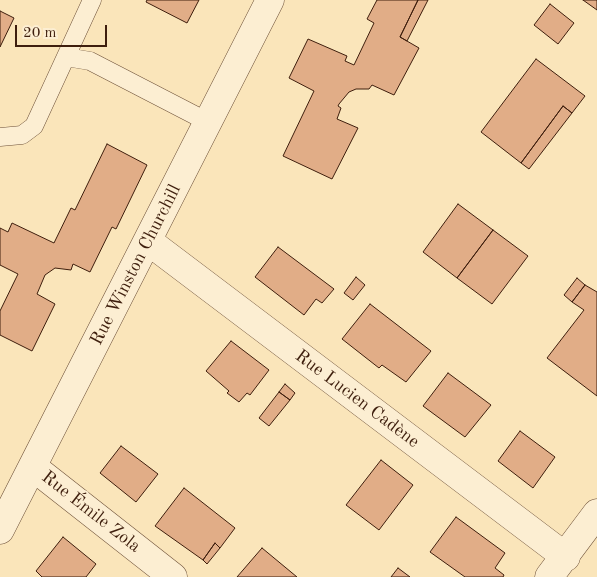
<!DOCTYPE html>
<html>
<head>
<meta charset="utf-8">
<style>
  body { margin:0 }
  #map { position:relative; width:597px; height:577px; overflow:hidden; background:#fae5ba; font-family:"Old Standard TT",serif }
  canvas { display:block }
  .scale { position:absolute; left:15px; top:25px; width:92px; height:22px; box-sizing:border-box; border:2px solid #3e1e0d; border-top:0; padding-left:6px; font-size:15px; line-height:18px; white-space:nowrap; color:#3e1e0d; -webkit-text-stroke:4px #fceed2; paint-order:stroke }
</style>
</head>
<body>
<div id="map">
<canvas width="597" height="577"></canvas>
<div class="scale">20 m</div>
</div>
<script>
const g = document.querySelector('canvas').getContext('2d');
g.lineJoin = 'round';
function fill(path, color) {
  g.fillStyle = color;
  g.fill(path, 'evenodd');
}
function poly(rows) {
  const path = new Path2D();
  for (const r of rows) {
    path.moveTo(r[0], r[1]);
    for (let i = 2; i < r.length; i += 2) path.lineTo(r[i], r[i + 1]);
  }
  return path;
}
function strokePath(path, color, width, dash) {
  g.strokeStyle = color;
  g.lineWidth = width;
  g.lineCap = dash ? 'butt' : 'round';
  g.setLineDash(dash || []);
  g.stroke(path);
}
function drawText(font, color, halo, rows, align = 'center') {
  g.font = font + ' "Old Standard TT",serif';
  g.lineWidth = 4;
  g.setLineDash([]);
  g.textBaseline = 'middle';
  g.strokeStyle = halo;
  g.fillStyle = color;
  for (const [text, x, y, turn = 0] of rows) {
    g.save();
    g.translate(x, y);
    g.rotate((+turn || 0) * Math.PI / 180);
    g.textAlign = isNaN(turn) ? turn : align;
    if (halo) g.strokeText(text, 0, 0);
    g.fillText(text, 0, 0);
    g.restore();
  }
}
const building = poly([
  [147,0,199,0,187,23,146,2,147,0],
  [377,0,418,0,400,37,419,48,394,95,372,85,369,89,356,89,349,92,339,104,338,106,341,108,337,119,358,128,332,179,283,156,314,91,289,78,308,39,347,56,345,61,354,65,374,23,367,19,377,0],
  [418,0,428,0,407,41,400,37,418,0],
  [583,0,597,0,597,10,583,0],
  [550,4,574,23,558,44,534,25,550,4],
  [0,11,14,18,0,47,0,11],
  [536,59,585,96,572,113,563,106,521,163,481,132,536,59],
  [563,106,572,113,529,169,521,163,563,106],
  [107,144,147,165,116,229,112,227,90,272,73,264,71,270,55,268,45,275,37,294,55,304,32,351,0,335,0,311,18,274,0,265,0,228,8,232,12,223,54,243,71,208,75,210,107,144],
  [458,204,493,230,457,278,423,252,458,204],
  [493,230,528,256,492,304,457,278,493,230],
  [278,247,334,289,322,303,316,299,304,315,255,277,278,247],
  [356,277,365,285,353,300,344,293,356,277],
  [577,278,585,285,572,302,564,295,577,278],
  [585,285,597,292,597,396,547,358,584,310,572,302,585,285],
  [370,304,431,351,406,382,382,365,379,368,342,339,370,304],
  [231,341,269,370,250,395,247,393,239,402,227,393,229,391,206,371,231,341],
  [448,373,491,405,465,437,423,406,448,373],
  [285,384,295,393,290,400,279,392,285,384],
  [279,392,290,400,269,426,259,418,279,392],
  [520,431,555,457,533,488,498,461,520,431],
  [121,446,158,474,136,502,100,473,121,446],
  [381,460,413,485,379,530,346,505,381,460],
  [184,488,235,528,220,548,215,543,203,560,155,526,184,488],
  [456,517,505,553,495,568,504,575,503,577,465,577,430,552,456,517],
  [63,537,96,564,86,577,42,577,36,571,63,537],
  [215,543,220,548,207,564,203,560,215,543],
  [262,548,297,577,237,577,262,548],
  [398,568,410,577,391,577,398,568]
]);
const service = poly([
  [66,57,90,61,208,122],
  [0,137,22,135,34,126,92,0]
]);
const minor = poly([
  [148,241,566,557],
  [33,467,173,577],
  [0,530,270,0]
]);
const tertiary = poly([
  [549,577,597,513]
]);
const streetNames = [
  ["Rue Winston Churchill",136,265,-63],
  ["Rue Lucien Cadène",357,399,37],
  ["Rue Émile Zola",91,512,38]
];
fill(building, '#e1ad87');
strokePath(building, '#3e1e0d', 1);
strokePath(service, '#6d5038', 19);
strokePath(minor, '#6d5038', 29);
strokePath(tertiary, '#6d5038', 29);
strokePath(service, '#fceed2', 18);
strokePath(minor, '#fceed2', 28);
strokePath(tertiary, '#fceed2', 28);
drawText('18px', '#3e1e0d', '#fceed2', streetNames);
</script>
</body>
</html>
